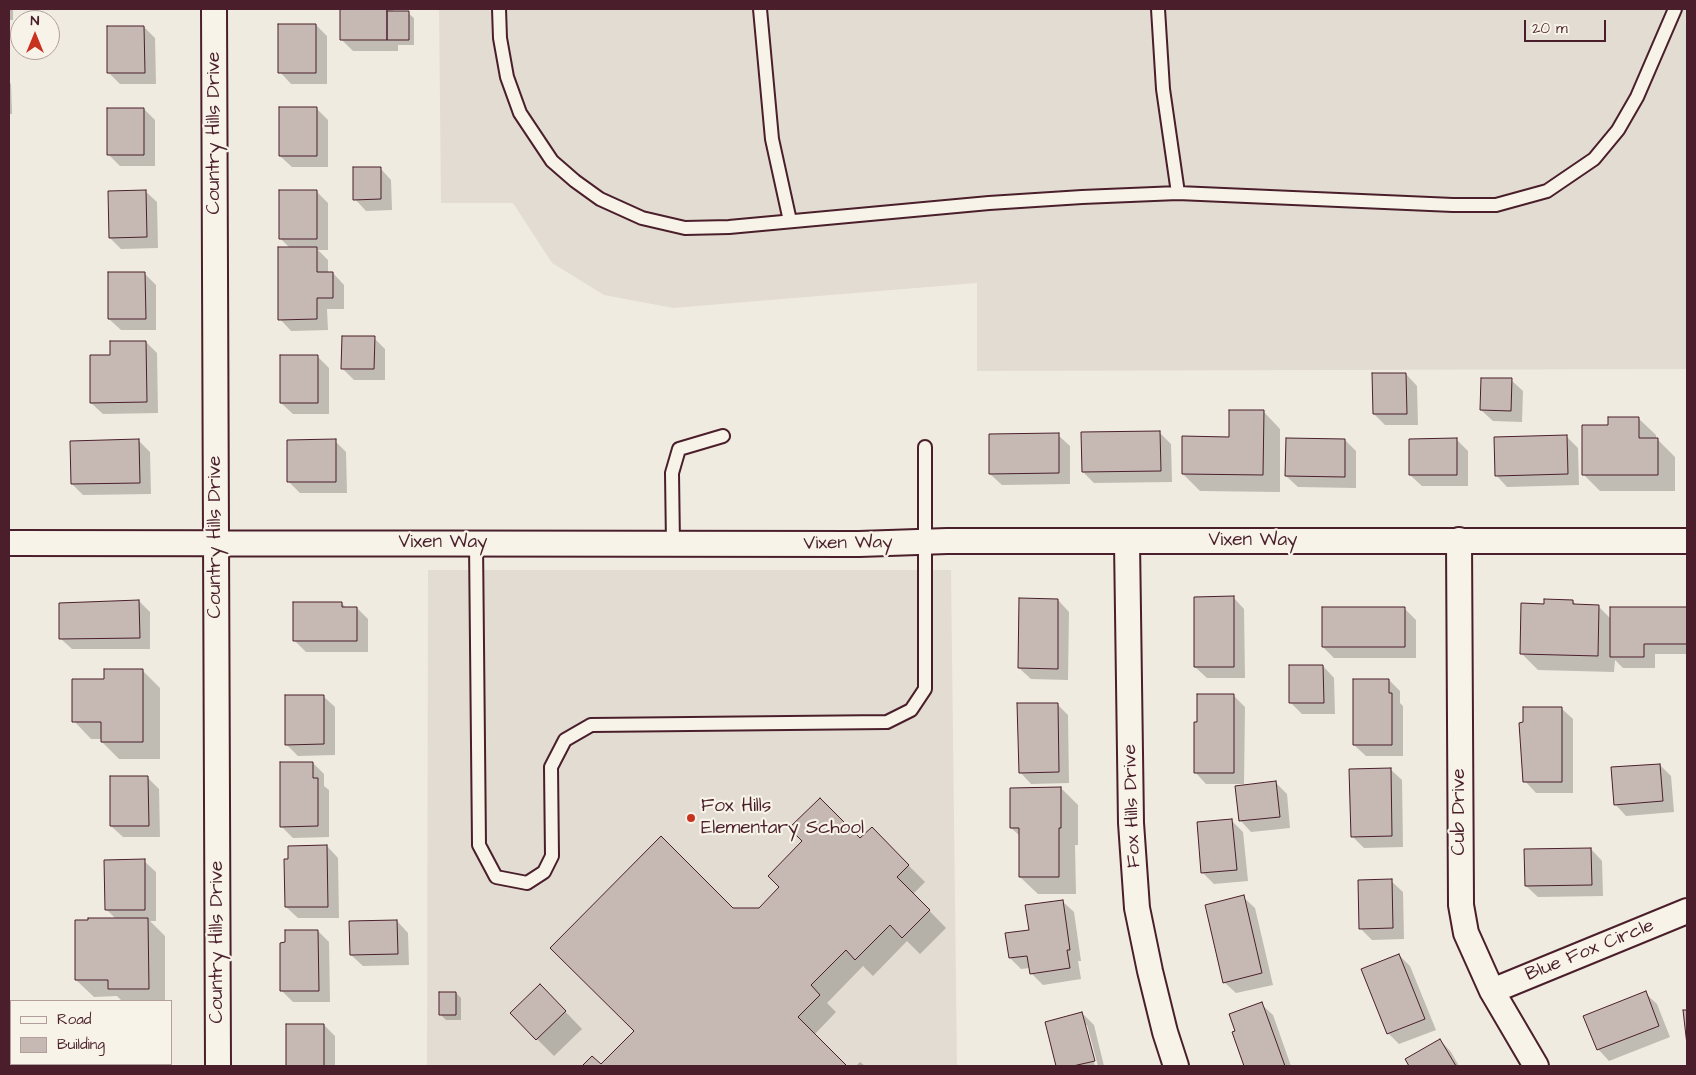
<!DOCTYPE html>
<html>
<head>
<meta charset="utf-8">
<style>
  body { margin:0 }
  #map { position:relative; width:1696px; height:1075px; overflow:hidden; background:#f0ebe0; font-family:"Architects Daughter",sans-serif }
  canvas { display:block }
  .frame { position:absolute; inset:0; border:10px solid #4a1f2b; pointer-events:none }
  .legend { position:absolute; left:10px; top:1000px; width:162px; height:65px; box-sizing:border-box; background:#f7f3e8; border:1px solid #b29e9c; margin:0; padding:6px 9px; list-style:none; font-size:15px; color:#4a1f2b }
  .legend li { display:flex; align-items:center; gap:10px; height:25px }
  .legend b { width:25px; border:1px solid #b29e9c }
  .north { position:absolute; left:10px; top:10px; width:50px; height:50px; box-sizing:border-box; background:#f7f3e8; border:1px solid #b29e9c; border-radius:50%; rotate:0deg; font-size:14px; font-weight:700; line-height:20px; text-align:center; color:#4a1f2b }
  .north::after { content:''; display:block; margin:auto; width:18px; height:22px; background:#c8321e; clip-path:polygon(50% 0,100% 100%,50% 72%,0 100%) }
  .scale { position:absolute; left:1524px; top:20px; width:82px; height:22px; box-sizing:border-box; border:2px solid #4a1f2b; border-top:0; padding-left:6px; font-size:15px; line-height:18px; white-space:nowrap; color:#4a1f2b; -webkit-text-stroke:4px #f7f3e8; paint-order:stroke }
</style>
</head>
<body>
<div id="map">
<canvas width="1696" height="1075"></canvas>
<div class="frame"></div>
<ul class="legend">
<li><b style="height:6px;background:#f7f3e8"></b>Road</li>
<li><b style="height:14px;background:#c6b8b3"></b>Building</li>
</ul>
<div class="north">N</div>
<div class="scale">20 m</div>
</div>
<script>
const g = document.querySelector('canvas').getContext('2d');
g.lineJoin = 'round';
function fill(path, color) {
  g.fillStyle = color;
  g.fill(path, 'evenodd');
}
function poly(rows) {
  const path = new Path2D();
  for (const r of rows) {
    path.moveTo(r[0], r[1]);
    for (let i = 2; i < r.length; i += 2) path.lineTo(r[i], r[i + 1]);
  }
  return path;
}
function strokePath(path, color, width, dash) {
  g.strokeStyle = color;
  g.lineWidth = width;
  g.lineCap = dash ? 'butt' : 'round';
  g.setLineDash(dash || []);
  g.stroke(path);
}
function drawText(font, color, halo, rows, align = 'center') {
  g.font = font + ' "Architects Daughter",sans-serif';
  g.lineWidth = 4.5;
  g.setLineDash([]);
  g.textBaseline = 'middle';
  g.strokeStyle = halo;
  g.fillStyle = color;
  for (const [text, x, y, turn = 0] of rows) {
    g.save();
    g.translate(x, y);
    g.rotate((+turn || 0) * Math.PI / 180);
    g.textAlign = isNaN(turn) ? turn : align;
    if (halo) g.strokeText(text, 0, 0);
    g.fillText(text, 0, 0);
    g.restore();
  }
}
const built = poly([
  [439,9,1687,9,1687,369,977,371,977,283,673,308,604,295,552,263,513,203,441,203],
  [428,570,951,570,957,1066,427,1066]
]);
const shadow = poly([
  [9,9,13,9,13,20,9,20],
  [341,9,392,9,395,13,408,13,414,18,414,45,398,45,398,51,353,51,341,39],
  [316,25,327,36,327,84,291,84,280,72],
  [144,27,155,38,156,84,120,84,108,72],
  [9,82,11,84,12,114,9,114],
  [316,108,328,120,328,167,292,167,280,156],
  [144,109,155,120,155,166,120,166,108,154],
  [380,168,391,180,392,210,366,211,355,199],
  [145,191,157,202,158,248,121,249,110,238],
  [316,191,328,203,328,250,318,250,328,260,328,273,333,273,344,285,344,309,327,309,328,330,291,331,280,319,290,248,280,238],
  [145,274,156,285,156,330,121,330,109,319],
  [374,338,385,349,385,380,354,380,342,368],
  [146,342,157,353,158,413,103,414,91,403,111,356],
  [317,356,329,368,329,414,293,414,281,403],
  [1406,374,1417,386,1418,425,1385,425,1374,414],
  [1511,380,1523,391,1522,422,1493,421,1481,410],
  [1263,411,1280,429,1280,492,1200,491,1183,474],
  [1638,418,1656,435,1656,440,1658,440,1675,457,1675,491,1600,491,1583,474,1609,426],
  [1160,433,1171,444,1172,482,1094,483,1083,472],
  [1058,435,1070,446,1070,484,1002,485,990,474],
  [1566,436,1578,448,1579,485,1507,487,1496,475],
  [1345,440,1356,451,1356,488,1298,487,1286,476],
  [1457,440,1468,451,1468,486,1422,486,1410,475],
  [139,441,150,452,151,494,83,495,72,484],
  [335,441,346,452,347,493,300,493,289,482],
  [1233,597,1244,609,1245,678,1207,678,1195,667],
  [1058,600,1069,612,1068,680,1031,679,1019,668],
  [139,601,150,612,150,649,72,649,60,638],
  [1573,601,1577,606,1599,607,1611,619,1611,608,1687,608,1687,654,1655,654,1655,668,1623,668,1615,660,1614,672,1538,670,1521,653,1545,605],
  [342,603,346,608,357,608,368,619,368,652,306,652,294,640],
  [1404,608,1416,620,1416,658,1334,658,1323,647],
  [1323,666,1334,678,1335,714,1302,714,1291,703],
  [143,671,160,688,160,759,119,759,102,742,102,739,91,739,74,721,105,680],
  [1389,680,1400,691,1400,703,1403,706,1403,756,1366,756,1354,745],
  [1233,695,1245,707,1244,784,1206,784,1195,772,1199,723],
  [323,696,335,707,335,755,298,756,286,744],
  [1057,704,1068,715,1069,783,1031,784,1020,772],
  [1561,708,1573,719,1573,793,1536,793,1525,781],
  [313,763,324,774,324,786,329,790,329,837,293,838,281,826],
  [1660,765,1671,776,1674,812,1626,816,1615,804],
  [1390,769,1402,780,1403,847,1364,848,1352,836],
  [148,778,159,789,160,837,123,837,111,826],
  [1276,783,1287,794,1290,828,1251,832,1240,820],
  [1061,788,1078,805,1078,845,1075,845,1076,894,1038,894,1020,877,1020,836,1011,828],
  [1232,821,1243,832,1248,881,1214,884,1202,872],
  [872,829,925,882,913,894,946,928,920,954,907,941,873,976,863,966,827,1003,836,1012,814,1035,845,1066,583,1066,592,1058,601,1066,636,1031,733,910,759,909,860,840],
  [327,846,338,858,339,918,298,918,286,907,289,860],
  [1591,849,1602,861,1603,896,1538,897,1526,886],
  [144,861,156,872,156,921,150,921,165,936,165,1001,122,1001,117,996,94,997,76,980,89,921,116,919,106,909],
  [1391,881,1403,892,1404,939,1372,940,1361,929],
  [1243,897,1255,908,1273,985,1236,993,1224,982],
  [1062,901,1074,912,1081,961,1078,961,1081,979,1043,985,1031,973,1030,968,1021,969,1010,958,1031,931],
  [397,921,408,933,409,965,363,966,351,955],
  [318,931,329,942,330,1002,293,1002,282,991],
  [1399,955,1410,966,1436,1030,1399,1044,1388,1033],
  [456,993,461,998,461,1020,446,1020,440,1014],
  [1645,993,1657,1004,1670,1037,1609,1061,1598,1049],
  [557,1003,582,1029,554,1056,537,1039],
  [1261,1004,1273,1015,1291,1066,1246,1066,1233,1033],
  [1082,1013,1094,1025,1104,1066,1098,1066,1087,1025,1085,1025,1095,1066,1057,1066,1046,1023],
  [287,1025,324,1025,335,1036,335,1066,287,1066],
  [1440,1040,1451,1052,1459,1066,1410,1066,1407,1060],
  [860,1062,865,1066,856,1066],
  [108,1064,155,1064,155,1066,108,1066]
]);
const building = poly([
  [340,9,387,9,387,40,340,40,340,9],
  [387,11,409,11,409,40,387,40,387,11],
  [278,24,316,24,316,73,278,73,278,24],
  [107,26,144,26,145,73,107,73,107,26],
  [279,107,317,107,317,156,279,156,279,107],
  [107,108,144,108,144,155,107,155,107,108],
  [353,167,381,167,381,199,353,200,353,167],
  [146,190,147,237,109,238,108,191,146,190],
  [279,190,317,190,317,239,279,239,279,190],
  [278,247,317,247,317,272,333,272,333,298,317,298,317,319,278,320,278,247],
  [108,272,145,272,146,319,108,319,108,272],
  [342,336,375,336,374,369,341,369,342,336],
  [110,341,146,341,147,402,90,403,90,355,110,355,110,341],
  [280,355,318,355,318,403,280,403,280,355],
  [1372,373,1406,373,1407,414,1373,414,1372,373],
  [1481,378,1512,378,1511,411,1480,410,1481,378],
  [1229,410,1264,410,1263,475,1182,474,1182,436,1229,437,1229,410],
  [1608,417,1639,417,1639,438,1658,438,1658,475,1582,475,1582,425,1608,425,1608,417],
  [1160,431,1161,471,1082,472,1081,432,1160,431],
  [1059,433,1059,473,989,474,989,434,1059,433],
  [1567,435,1568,474,1495,476,1494,437,1567,435],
  [1286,438,1345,439,1345,477,1285,476,1286,438],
  [1457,438,1457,475,1409,475,1409,439,1457,438],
  [139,439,140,483,71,484,70,441,139,439],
  [336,439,336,482,287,482,287,440,336,439],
  [1234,596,1234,667,1194,667,1194,597,1234,596],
  [1019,598,1058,599,1058,669,1018,668,1019,598],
  [1544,599,1573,600,1573,604,1599,605,1598,656,1520,654,1521,603,1544,604,1544,599],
  [139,600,140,638,59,639,59,603,139,600],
  [293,602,342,602,342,607,357,607,357,641,293,641,293,602],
  [1322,607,1405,607,1405,647,1322,647,1322,607],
  [1610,607,1687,607,1687,644,1644,644,1644,657,1610,657,1610,607],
  [1289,665,1323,665,1324,703,1289,703,1289,665],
  [104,669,143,669,143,742,101,742,101,722,72,722,72,679,104,679,104,669],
  [1353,679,1389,679,1389,693,1392,693,1392,745,1353,745,1353,679],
  [1197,694,1234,694,1234,773,1194,773,1194,722,1197,722,1197,694],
  [285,695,324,695,324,744,285,745,285,695],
  [1017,703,1058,703,1059,772,1019,773,1017,703],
  [1523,707,1562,707,1562,782,1523,782,1519,723,1523,722,1523,707],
  [280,762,313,762,313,778,318,778,318,826,280,827,280,762],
  [1660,764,1663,801,1614,805,1611,767,1660,764],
  [1391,768,1392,836,1351,837,1349,769,1391,768],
  [110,776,148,776,149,826,110,826,110,776],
  [1276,781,1280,817,1239,821,1235,786,1276,781],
  [1061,787,1061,828,1059,828,1059,877,1019,877,1019,828,1010,828,1010,788,1061,787],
  [820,798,860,838,872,827,909,865,897,877,930,910,902,938,890,925,855,960,846,950,811,985,820,995,798,1017,847,1066,582,1066,592,1056,601,1064,634,1031,550,948,661,836,733,908,759,908,779,887,768,876,802,841,789,828,820,798],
  [1232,819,1237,870,1201,873,1197,822,1232,819],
  [327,845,328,907,285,907,284,859,288,859,288,846,327,845],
  [1591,848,1592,885,1525,886,1524,849,1591,848],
  [145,859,145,910,105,910,104,860,145,859],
  [1392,879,1393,928,1359,929,1358,880,1392,879],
  [1244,895,1262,973,1223,983,1205,905,1244,895],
  [1063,900,1070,950,1067,950,1070,968,1030,974,1027,956,1009,958,1005,933,1029,930,1025,905,1063,900],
  [88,918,148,918,149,989,108,989,108,980,75,980,75,920,88,920,88,918],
  [397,920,398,954,350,955,349,921,397,920],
  [285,930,318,930,319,991,280,991,280,943,285,942,285,930],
  [1399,954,1425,1019,1387,1034,1361,969,1399,954],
  [540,984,566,1011,536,1040,510,1013,540,984],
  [1646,991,1659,1026,1597,1050,1583,1016,1646,991],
  [439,992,456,992,456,1015,439,1015,439,992],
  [1262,1002,1285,1066,1244,1066,1232,1032,1235,1031,1229,1014,1262,1002],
  [1683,1010,1687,1010,1687,1045,1683,1010],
  [1082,1012,1095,1061,1073,1066,1056,1066,1045,1022,1082,1012],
  [286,1024,324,1024,324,1066,286,1066,286,1024],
  [1440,1039,1456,1066,1409,1066,1405,1059,1440,1039],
  [107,1064,144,1064,144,1066,107,1066,107,1064]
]);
const lane = poly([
  [499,9,500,38,507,77,520,113,552,161,575,181,600,199,642,218,685,228,729,227,989,203,1082,197,1178,193,1453,205,1496,205,1547,191,1594,159,1618,130,1637,97,1675,9],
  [760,9,772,139,790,221],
  [1158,9,1163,89,1178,193],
  [476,543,479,845,496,877,527,883,544,872,552,856,551,767,565,740,591,725,887,722,911,710,925,689,925,447],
  [673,544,672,473,679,449,723,436]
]);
const street = poly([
  [214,9,218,1066],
  [1459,540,1461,905,1466,933,1492,991,1536,1066],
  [1127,542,1131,823,1137,908,1150,971,1165,1032,1176,1066],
  [9,543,859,544,947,541,1687,541],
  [1492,991,1687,911]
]);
const markers = [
  [691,818,5,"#c8321e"]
];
const streetNames = [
  ["Country Hills Drive",215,133,-90],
  ["Country Hills Drive",216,537,-90],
  ["Vixen Way",1253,541],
  ["Vixen Way",443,543],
  ["Vixen Way",848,544,-1],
  ["Fox Hills Drive",1133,806,-92],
  ["Cub Drive",1460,812,-90],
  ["Country Hills Drive",218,942,-90],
  ["Blue Fox Circle",1590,951,-22]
];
const poiNames = [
  ["Fox Hills",701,807],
  ["Elementary School",701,829]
];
fill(built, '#e3dcd2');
fill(shadow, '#0003');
fill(building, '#c6b8b3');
strokePath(building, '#4a1f2b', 1);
strokePath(lane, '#4a1f2b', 16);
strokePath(street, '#4a1f2b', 28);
strokePath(lane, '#f7f3e8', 12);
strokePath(street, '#f7f3e8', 24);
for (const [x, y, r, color] of markers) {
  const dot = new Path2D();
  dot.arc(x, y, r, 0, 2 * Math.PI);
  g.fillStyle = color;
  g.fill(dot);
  strokePath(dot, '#f7f3e8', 2);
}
drawText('19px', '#4a1f2b', '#f7f3e8', streetNames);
drawText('19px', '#4a1f2b', '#f7f3e8', poiNames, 'left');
</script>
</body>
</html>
